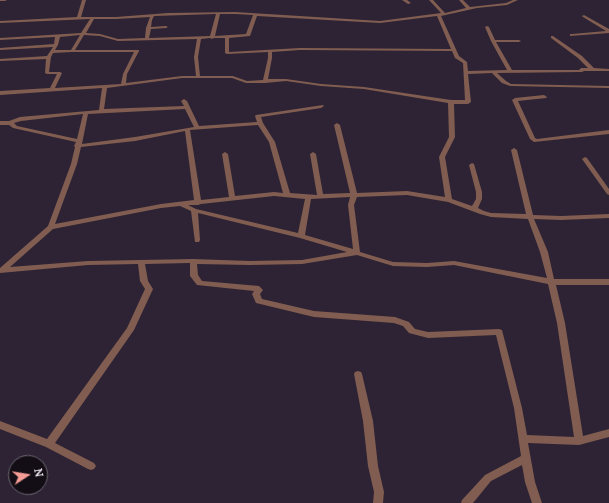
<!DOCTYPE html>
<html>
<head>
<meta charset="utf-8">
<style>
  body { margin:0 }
  #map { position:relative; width:609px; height:503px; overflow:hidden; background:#2d2334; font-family:Lora,serif }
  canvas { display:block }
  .north { position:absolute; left:8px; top:455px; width:40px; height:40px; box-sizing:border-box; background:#130e16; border:1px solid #69646d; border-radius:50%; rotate:78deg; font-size:11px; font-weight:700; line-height:16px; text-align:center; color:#eae4ef }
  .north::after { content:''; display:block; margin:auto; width:14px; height:18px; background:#f59c94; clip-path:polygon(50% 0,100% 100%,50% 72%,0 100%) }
</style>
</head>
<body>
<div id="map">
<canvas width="609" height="503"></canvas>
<div class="north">N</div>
</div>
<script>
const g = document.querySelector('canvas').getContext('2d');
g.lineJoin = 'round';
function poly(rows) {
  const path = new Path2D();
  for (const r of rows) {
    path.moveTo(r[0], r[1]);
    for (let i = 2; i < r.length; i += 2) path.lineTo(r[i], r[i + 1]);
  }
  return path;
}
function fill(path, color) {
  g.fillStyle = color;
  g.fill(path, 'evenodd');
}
const minor = poly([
  [0,0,7,0,5,1,0,1,0,0],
  [82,0,86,0,81,17,116,17,168,13,235,12,380,21,441,13,429,0,433,0,445,13,466,8,459,0,463,0,470,7,506,3,513,0,518,0,507,5,477,8,441,16,459,56,467,62,468,71,507,70,491,41,485,27,487,26,489,27,495,40,519,40,521,41,519,42,496,42,512,70,579,70,581,68,588,68,578,58,551,38,551,36,553,36,582,56,594,68,609,69,609,71,584,71,582,72,497,73,506,81,511,84,609,86,609,88,510,86,502,83,492,73,468,74,471,102,468,104,454,104,455,137,445,157,452,199,472,206,476,199,476,192,469,165,472,163,474,164,482,192,482,199,478,208,484,211,491,213,526,214,511,150,514,148,517,150,533,215,561,216,609,214,609,218,561,220,534,219,548,252,554,279,609,279,609,285,556,285,565,323,583,436,609,429,609,437,579,445,528,443,535,482,542,503,532,503,525,482,522,465,491,481,473,503,461,503,462,500,485,475,521,456,514,408,496,335,428,338,409,333,403,326,394,323,314,317,256,303,252,294,254,291,197,285,190,276,190,263,145,264,148,281,153,289,134,330,55,443,94,463,96,466,94,469,91,470,88,469,46,447,0,429,0,421,47,439,127,328,145,289,140,281,138,264,88,265,0,273,0,268,48,226,71,164,75,147,74,146,76,142,13,128,9,125,0,125,0,121,9,121,20,117,99,110,102,88,0,95,0,91,50,88,57,74,47,74,45,73,46,59,0,61,0,59,47,56,53,47,0,50,0,48,54,44,55,37,0,40,0,38,81,33,90,19,0,23,0,21,77,17,82,0],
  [216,14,210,36,149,38,151,29,166,28,168,27,166,26,151,27,152,20,154,16,216,14],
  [220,14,235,14,253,15,246,34,215,36,220,14],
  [257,16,380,23,437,16,451,49,300,48,229,52,229,38,250,36,257,16],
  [150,17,146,28,145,38,118,39,100,34,86,33,94,19,116,19,150,17],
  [80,35,71,50,55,50,58,45,60,37,80,35],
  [84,35,100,36,118,41,197,39,194,57,196,76,182,76,126,83,127,74,139,51,139,50,75,50,84,35],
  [210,38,212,39,214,38,225,38,225,53,227,54,268,52,268,58,263,80,247,81,233,76,200,76,198,57,201,39,210,38],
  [300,50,452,51,455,58,463,63,465,100,451,100,364,87,321,84,286,79,268,79,272,58,272,52,300,50],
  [72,52,134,52,123,74,121,84,55,88,62,73,60,72,49,72,51,57,53,53,72,52],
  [182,78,232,78,246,83,265,83,286,81,321,86,364,89,448,103,449,137,439,157,445,197,407,191,357,193,340,125,337,123,334,125,350,193,323,194,316,154,313,152,310,154,317,195,290,193,275,142,263,123,261,117,321,108,324,106,323,105,256,115,255,116,257,122,199,126,187,101,184,99,181,101,184,106,104,109,107,88,182,78],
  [185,109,194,127,135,137,82,144,88,114,185,109],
  [83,114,77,139,17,126,14,123,21,121,83,114],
  [258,125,269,142,283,193,274,192,235,196,228,154,225,152,222,154,229,197,201,200,190,130,258,125],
  [185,131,194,200,161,204,55,224,77,164,81,147,135,141,185,131],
  [407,195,448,202,480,214,491,217,528,219,540,252,547,278,454,261,427,263,393,262,360,252,354,205,357,197,407,195],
  [274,196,305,199,298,233,196,209,188,205,198,205,201,204,274,196],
  [350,197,348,205,353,249,305,235,311,199,350,197],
  [180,206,191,211,195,242,199,242,200,240,198,213,300,238,347,252,302,260,250,261,193,259,88,261,10,267,53,229,161,208,180,206],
  [357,255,393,266,427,267,454,265,548,284,557,323,574,437,527,435,522,408,502,330,499,329,428,332,415,329,409,322,395,317,314,311,262,299,260,294,263,290,259,286,202,281,198,275,197,264,250,265,302,264,357,255],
  [402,0,407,0,411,3,408,4,402,0],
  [584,15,609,29,609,33,570,36,570,34,572,34,606,31,583,17,582,16,584,15],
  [544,95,547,97,546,98,518,101,535,138,537,139,609,130,609,134,534,142,530,139,512,100,515,98,544,95],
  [585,157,587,158,609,189,609,195,607,194,582,159,585,157],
  [358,371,361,372,362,374,373,421,378,466,384,492,383,503,373,503,374,492,368,466,363,421,354,374,355,372,358,371]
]);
fill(minor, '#805d50');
</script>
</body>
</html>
